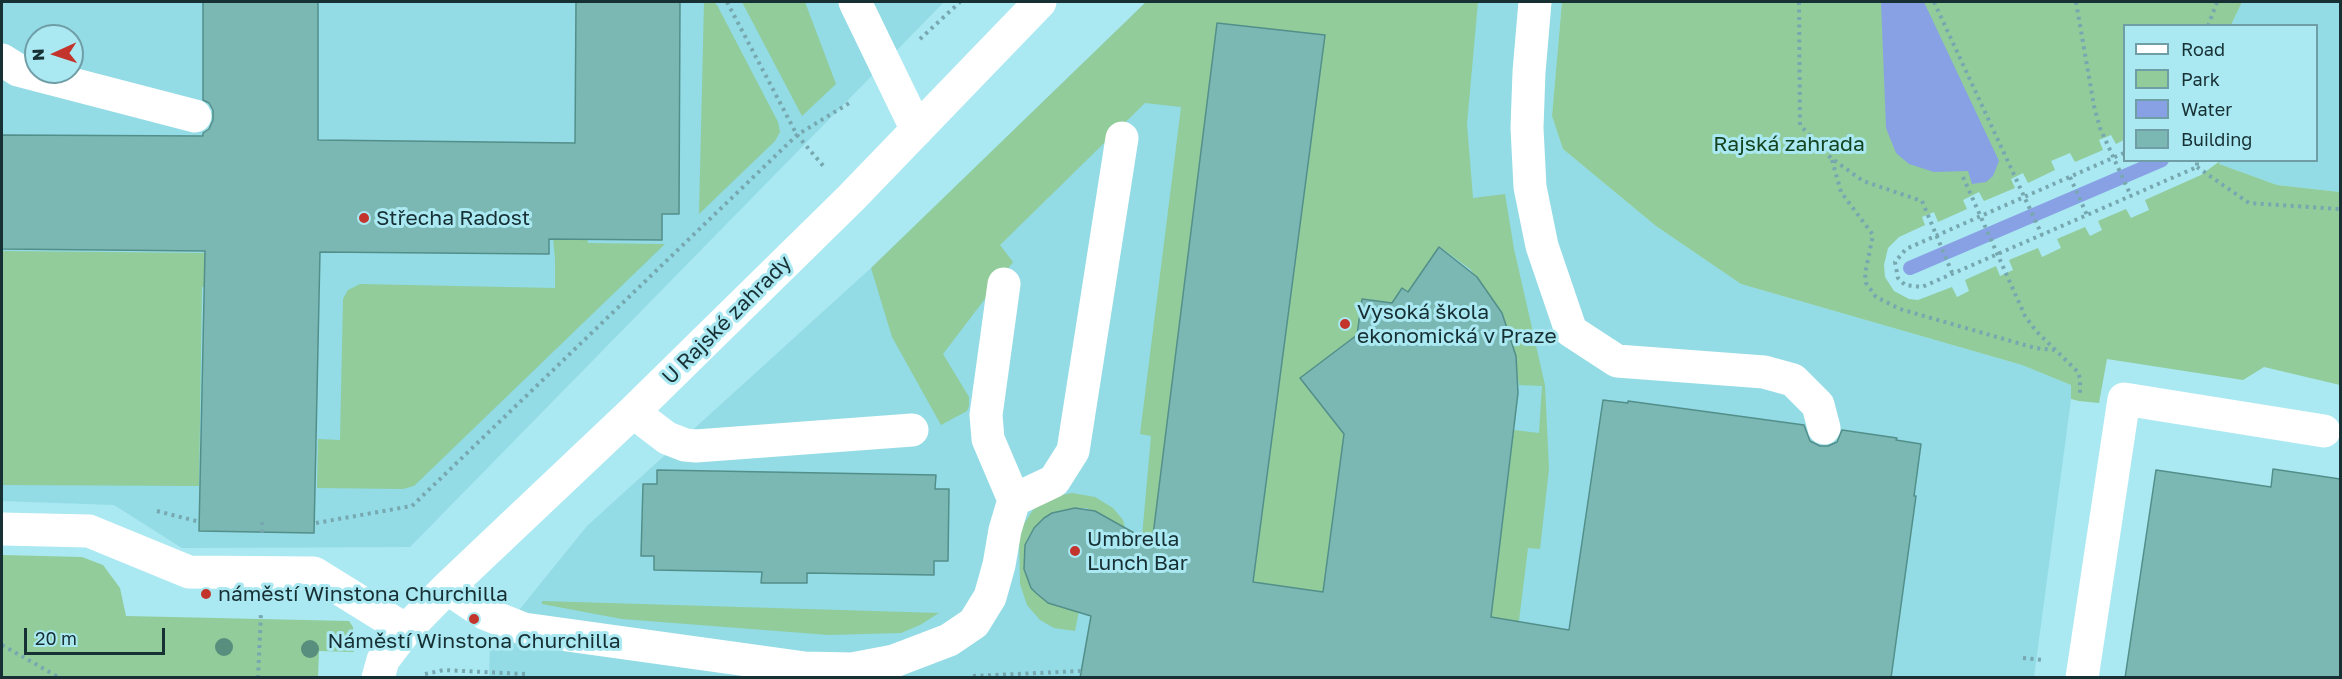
<!DOCTYPE html>
<html>
<head>
<meta charset="utf-8">
<style>
  body { margin:0 }
  #map { position:relative; width:2342px; height:679px; overflow:hidden; background:#aae8f2; font-family:"Golos Text",sans-serif }
  canvas { display:block }
  .frame { position:absolute; inset:0; border:3px solid #173034; pointer-events:none }
  .legend { position:absolute; left:2123px; top:24px; width:195px; height:138px; box-sizing:border-box; background:#aae8f2; border:2px solid #6f9ea6; margin:0; padding:8px 10px; list-style:none; font-size:18px; color:#173034 }
  .legend li { display:flex; align-items:center; gap:12px; height:30px }
  .legend b { width:30px; border:2px solid #6f9ea6 }
  .north { position:absolute; left:24px; top:24px; width:60px; height:60px; box-sizing:border-box; background:#aae8f2; border:2px solid #6f9ea6; border-radius:50%; rotate:267deg; font-size:16px; font-weight:700; line-height:24px; text-align:center; color:#173034 }
  .north::after { content:''; display:block; margin:auto; width:21px; height:27px; background:#c3352c; clip-path:polygon(50% 0,100% 100%,50% 72%,0 100%) }
  .scale { position:absolute; left:24px; top:628px; width:141px; height:27px; box-sizing:border-box; border:3px solid #173034; border-top:0; padding-left:8px; font-size:18px; line-height:21px; white-space:nowrap; color:#173034; -webkit-text-stroke:4px #aae8f2; paint-order:stroke }
</style>
</head>
<body>
<div id="map">
<canvas width="2342" height="679"></canvas>
<div class="frame"></div>
<ul class="legend">
<li><b style="height:8px;background:#fff"></b>Road</li>
<li><b style="height:16px;background:#91cc9a"></b>Park</li>
<li><b style="height:16px;background:#88a1e5"></b>Water</li>
<li><b style="height:16px;background:#7cb8b3"></b>Building</li>
</ul>
<div class="north">N</div>
<div class="scale">20 m</div>
</div>
<script>
const g = document.querySelector('canvas').getContext('2d');
g.lineJoin = 'round';
function fill(path, color) {
  g.fillStyle = color;
  g.fill(path, 'evenodd');
}
function poly(rows) {
  const path = new Path2D();
  for (const r of rows) {
    path.moveTo(r[0], r[1]);
    for (let i = 2; i < r.length; i += 2) path.lineTo(r[i], r[i + 1]);
  }
  return path;
}
function strokePath(path, color, width, dash) {
  g.strokeStyle = color;
  g.lineWidth = width;
  g.lineCap = dash ? 'butt' : 'round';
  g.setLineDash(dash || []);
  g.stroke(path);
}
function drawText(font, color, halo, rows, align = 'center') {
  g.font = font + ' "Golos Text",sans-serif';
  g.lineWidth = 6;
  g.setLineDash([]);
  g.textBaseline = 'middle';
  g.strokeStyle = halo;
  g.fillStyle = color;
  for (const [text, x, y, turn = 0] of rows) {
    g.save();
    g.translate(x, y);
    g.rotate((+turn || 0) * Math.PI / 180);
    g.textAlign = isNaN(turn) ? turn : align;
    if (halo) g.strokeText(text, 0, 0);
    g.fillText(text, 0, 0);
    g.restore();
  }
}
const built = poly([
  [2,2,944,2,410,547,182,548,114,505,2,501],
  [36,36,72,36,72,72,36,72],
  [1146,2,1562,2,1552,116,1563,149,1656,226,1741,284,2022,365,2071,385,2071,399,2034,677,489,678,490,646,587,526,871,268],
  [2242,2,2340,2,2340,192,2277,185,2219,164,2220,160,2316,160,2316,26,2231,25]
]);
const green = poly([
  [704,2,714,2,717,5,778,122,780,132,775,141,699,214],
  [742,2,805,2,836,84,802,116],
  [1146,2,1478,2,1467,124,1473,198,1505,194,1514,249,1545,385,1549,469,1540,549,1528,548,1512,677,1497,677,1505,620,1391,602,1397,556,1430,545,1498,553,1514,430,1539,433,1542,386,1519,385,1514,347,1497,305,1470,269,1440,247,1438,250,1440,251,1432,263,1430,262,1411,294,1402,288,1392,303,1362,299,1357,335,1329,356,1323,407,1344,434,1323,592,1253,582,1325,35,1217,23,1151,554,1125,551,1123,541,1116,527,1100,514,1086,508,1075,508,1052,513,1034,528,1029,536,1025,545,1024,569,1031,588,1048,603,1079,611,1075,631,1054,628,1040,620,1027,605,1020,584,1019,531,1033,510,1046,498,1072,493,1095,497,1113,508,1123,520,1130,547,1141,548,1151,436,1140,434,1181,107,1145,103,1000,245,1013,262,943,354,969,397,969,406,967,411,941,425,892,337,871,268],
  [1562,2,2242,2,2231,25,2124,26,2124,140,2116,144,2111,135,2099,140,2103,150,2075,162,2070,153,2051,161,2055,170,2028,183,2023,173,2011,179,2015,188,1984,201,1979,192,1963,200,1967,209,1938,222,1934,212,1922,217,1925,225,1899,237,1888,248,1884,265,1885,277,1894,291,1909,299,1918,300,1952,287,1957,297,1969,291,1965,280,1996,266,2000,276,2013,270,2009,260,2038,248,2042,257,2061,248,2057,239,2085,227,2090,236,2102,230,2098,221,2126,209,2131,218,2149,210,2145,200,2201,175,2220,161,2219,164,2277,185,2340,192,2340,385,2264,367,2243,380,2107,359,2099,403,2079,401,2071,399,2071,385,2022,365,1741,284,1656,226,1563,149,1552,116],
  [552,227,586,230,588,243,665,244,414,486,403,489,317,488,318,439,340,440,343,299,348,290,360,284,555,288,555,259],
  [2,251,209,253,208,287,202,287,199,486,2,485],
  [2,555,82,557,103,565,120,588,126,616,349,621,353,627,354,652,319,651,318,677,2,677],
  [542,601,939,613,920,625,901,633,829,635,622,619,542,604]
]);
const water = poly([
  [1881,2,1924,2,1999,161,1993,176,1986,182,1972,184,1968,171,1934,172,1909,164,1896,153,1886,128]
]);
const stream = poly([
  [1910,268,2162,160]
]);
const building = poly([
  [203,2,318,2,318,140,575,143,576,2,680,2,679,214,662,214,662,240,549,239,549,254,320,252,314,533,199,531,205,251,2,249,2,135,203,136,203,133,209,129,213,120,213,110,209,103,203,100,203,2],
  [1217,23,1325,35,1253,582,1323,592,1344,434,1300,378,1357,335,1362,299,1392,303,1402,288,1408,292,1439,247,1477,277,1502,313,1516,356,1518,393,1491,617,1569,630,1603,400,1628,403,1628,401,1804,425,1810,441,1820,446,1828,446,1837,442,1842,430,1897,438,1896,440,1921,444,1914,496,1916,496,1891,678,1080,678,1091,616,1048,603,1036,593,1031,588,1024,569,1025,545,1034,528,1044,518,1052,513,1075,508,1095,511,1152,543,1217,23],
  [2273,469,2340,479,2340,678,2125,678,2156,470,2271,487,2273,469],
  [657,470,936,475,935,489,949,489,948,561,934,561,934,575,807,573,807,583,761,583,762,572,654,570,654,556,641,556,643,484,657,484,657,470]
]);
const path = poly([
  [727,2,797,135,825,168],
  [1799,2,1800,125,1831,158,1863,181,1922,201,1953,275],
  [1934,2,2042,235],
  [2076,2,2094,106,2100,128,2131,196],
  [2208,26,2217,2],
  [920,39,960,2],
  [2124,153,1906,249,1895,262,1898,278,1905,285,1922,287,2197,167,2197,160],
  [1832,160,1841,192,1873,235,1865,274,1866,283,1876,297,1900,309,2035,348,2054,350],
  [2197,167,2249,203,2340,209],
  [1963,177,2025,316,2036,331,2078,372,2080,379,2080,393],
  [2070,177,2087,215],
  [157,511,200,522],
  [262,522,262,533],
  [316,523,412,506,797,135,851,102],
  [2,645,60,678],
  [2023,658,2044,660],
  [425,674,444,670,525,674],
  [973,676,1081,671],
  [258,678,261,612]
]);
const minor = poly([
  [855,2,917,130],
  [1535,2,1529,72,1527,128,1530,187,1542,246,1571,331,1617,361,1764,372,1793,380,1818,405,1824,428],
  [2,60,18,70,195,116],
  [1004,284,986,415,988,439,1014,500],
  [633,412,667,438,685,445,696,446,912,430],
  [2,529,89,531,189,572,314,573,406,630],
  [447,588,486,614,524,629,805,668,852,669,894,661,949,640,974,623,990,597,999,565,1005,530,1014,500,1054,481,1073,451,1122,138],
  [378,678,383,660,406,630,447,588,633,412,851,198,1040,2],
  [2082,678,2124,399,2324,431]
]);
const trees = [
  [224,647],
  [310,649]
];
const markers = [
  [364,218,6,"#c3352c"],
  [1345,324,6,"#c3352c"],
  [1075,551,6,"#c3352c"],
  [206,594,6,"#c3352c"],
  [474,619,6,"#c3352c"]
];
const parkNames = [
  ["Rajská zahrada",1789,144]
];
const poiNames = [
  ["Střecha Radost",376,218],
  ["Vysoká škola",1357,312],
  ["ekonomická v Praze",1357,336],
  ["Umbrella",1087,539],
  ["Lunch Bar",1087,563],
  ["náměstí Winstona Churchilla",218,594],
  ["Náměstí Winstona Churchilla",474,641,"center"]
];
const streetNames = [
  ["U Rajské zahrady",727,320,-45]
];
fill(built, '#93dbe5');
fill(green, '#91cc9a');
fill(water, '#88a1e5');
strokePath(stream, '#88a1e5', 14);
fill(building, '#7cb8b3');
strokePath(building, '#538f8a', 1.5);
strokePath(path, '#77a8b0', 4, [3, 4.5]);
strokePath(minor, '#fff', 33);
g.fillStyle = '#588e7e';
for (const [x, y] of trees) {
  g.beginPath();
  g.arc(x, y, 9, 0, 2 * Math.PI);
  g.fill();
}
for (const [x, y, r, color] of markers) {
  const dot = new Path2D();
  dot.arc(x, y, r, 0, 2 * Math.PI);
  g.fillStyle = color;
  g.fill(dot);
  strokePath(dot, '#aae8f2', 2);
}
drawText('21px', '#14441f', '#aae8f2', parkNames);
drawText('21px', '#173034', '#aae8f2', poiNames, 'left');
drawText('21px', '#173034', '#aae8f2', streetNames);
</script>
</body>
</html>
